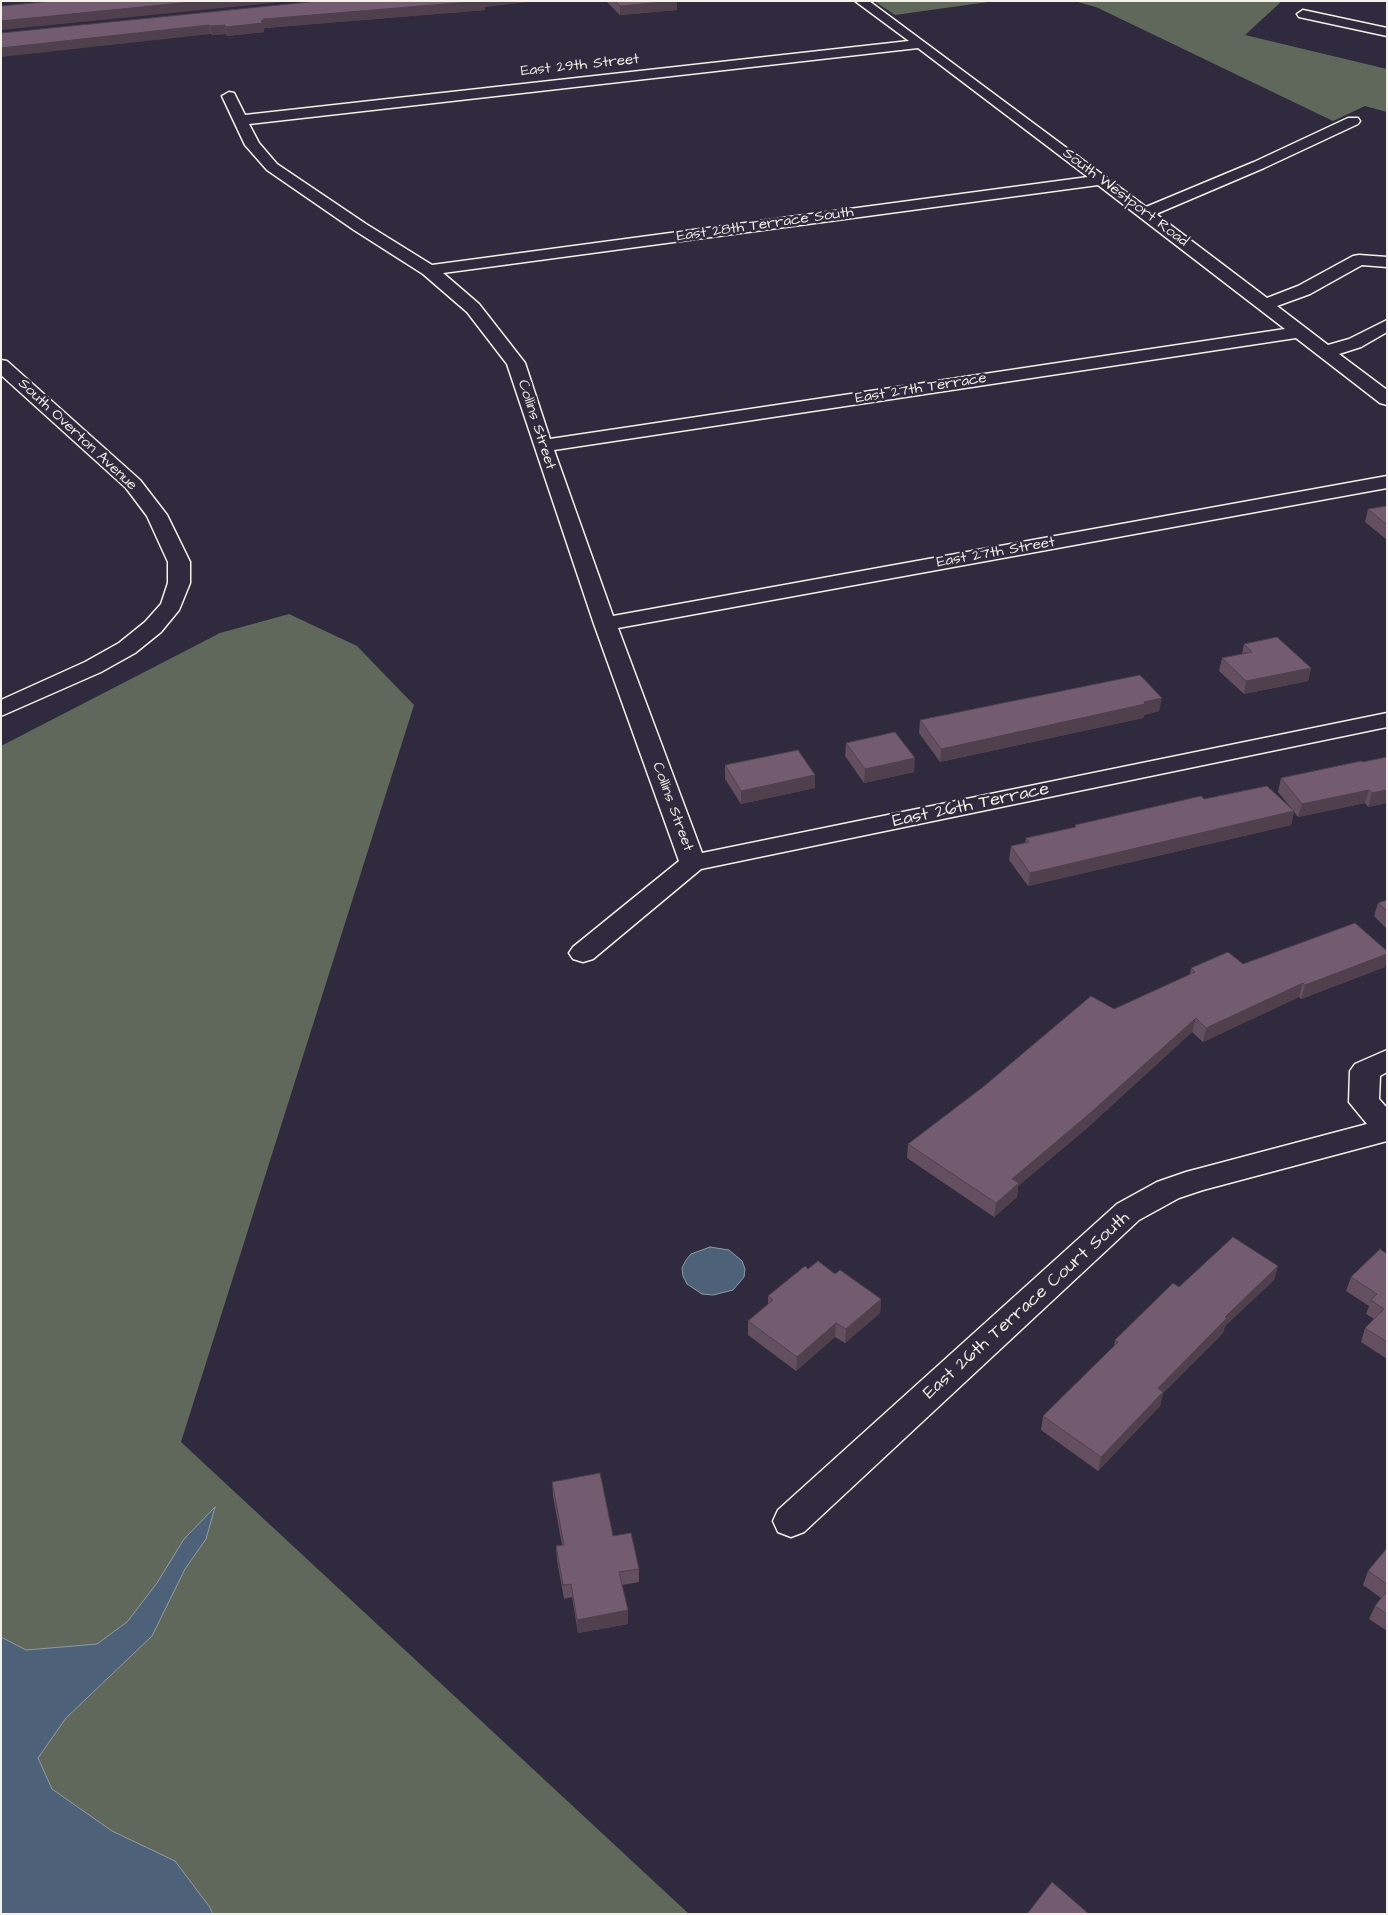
<!DOCTYPE html>
<html>
<head>
<meta charset="utf-8">
<style>
  body { margin:0 }
  #map { position:relative; width:1388px; height:1915px; overflow:hidden; background:#2f2a3d; font-family:"Architects Daughter",sans-serif }
  canvas { display:block }
  .frame { position:absolute; inset:0; border:2px solid #f4f1e8; pointer-events:none }
</style>
</head>
<body>
<div id="map">
<canvas width="1388" height="1915"></canvas>
<div class="frame"></div>
</div>
<script>
const g = document.querySelector('canvas').getContext('2d');
g.lineJoin = 'round';
function fill(path, color) {
  g.fillStyle = color;
  g.fill(path, 'evenodd');
}
function poly(rows) {
  const path = new Path2D();
  for (const r of rows) {
    path.moveTo(r[0], r[1]);
    for (let i = 2; i < r.length; i += 2) path.lineTo(r[i], r[i + 1]);
  }
  return path;
}
function strokePath(path, color, width, dash) {
  g.strokeStyle = color;
  g.lineWidth = width;
  g.lineCap = dash ? 'butt' : 'round';
  g.setLineDash(dash || []);
  g.stroke(path);
}
function drawText(font, color, halo, rows, align = 'center') {
  g.font = font + ' "Architects Daughter",sans-serif';
  g.lineWidth = 5;
  g.setLineDash([]);
  g.textBaseline = 'middle';
  g.strokeStyle = halo;
  g.fillStyle = color;
  for (const [text, x, y, turn = 0] of rows) {
    g.save();
    g.translate(x, y);
    g.rotate((+turn || 0) * Math.PI / 180);
    g.textAlign = isNaN(turn) ? turn : align;
    if (halo) g.strokeText(text, 0, 0);
    g.fillText(text, 0, 0);
    g.restore();
  }
}
const green = poly([
  [874,1,995,1,895,15],
  [1074,1,1282,1,1245,35,1387,69,1387,112,1365,106,1333,121,1096,7],
  [289,614,357,646,414,705,181,1442,689,1914,1,1914,1,746,220,633]
]);
const water = poly([
  [710,1247,729,1250,742,1261,745,1269,744,1277,733,1290,713,1295,702,1294,687,1284,683,1276,682,1268,686,1260,691,1254,710,1247],
  [215,1507,206,1539,185,1569,152,1636,66,1718,38,1758,52,1789,112,1831,175,1861,209,1906,213,1914,1,1914,1,1637,26,1650,97,1644,127,1622,157,1583,184,1539,215,1507]
]);
const minor = poly([
  [855,1,869,1,1146,207,1254,162,1348,118,1358,118,1360,121,1358,124,1264,168,1156,214,1267,298,1298,286,1353,256,1359,255,1387,257,1387,267,1362,265,1310,294,1277,306,1328,345,1349,339,1387,320,1387,332,1361,347,1339,354,1387,390,1387,405,1380,403,1296,338,554,450,613,616,1387,476,1387,488,618,628,702,853,1387,713,1387,727,701,869,593,959,583,962,573,959,569,953,573,947,679,861,594,624,507,364,467,312,423,274,354,230,267,170,245,145,222,96,229,92,234,93,245,115,909,41,855,1],
  [918,48,1088,177,432,265,366,224,277,164,259,143,249,124,918,48],
  [1098,185,1285,329,550,439,525,363,479,304,443,273,1098,185],
  [1303,10,1387,28,1387,36,1299,17,1297,14,1303,10],
  [1,360,7,361,140,480,167,515,190,562,190,583,179,610,161,632,135,653,101,672,1,716,1,700,85,662,119,643,145,622,161,604,168,583,168,562,147,516,126,488,1,375,1,360],
  [1387,1050,1387,1072,1380,1076,1379,1099,1387,1108,1387,1141,1203,1190,1179,1198,1139,1220,804,1532,791,1537,778,1532,773,1521,778,1510,1117,1204,1157,1182,1186,1172,1367,1124,1349,1102,1350,1071,1355,1064,1387,1050]
]);
const wall = poly([
  [606,1,677,1,677,10,620,15],
  [485,7,485,10,265,28,264,29,264,32,227,36,226,34,212,35,211,34,1,33],
  [1387,506,1387,540,1365,522,1368,509],
  [1244,644,1311,668,1308,681,1244,694,1219,671,1222,658,1242,654],
  [1159,711,1144,715,1143,718,940,762,919,733,920,720],
  [846,743,914,772,864,783,845,756],
  [1387,757,1387,803,1368,807,1365,803,1298,817,1294,812,1291,825,1028,886,1009,860,1011,846,1025,843,1026,838,1075,827,1075,825,1204,799,1292,809,1278,792,1281,778,1363,762],
  [725,765,815,788,741,804,725,779],
  [1387,900,1387,929,1374,916,1378,903],
  [1243,964,1385,967,1301,999,1299,997,1203,1042,1192,1032,1086,1129,1018,1186,1017,1197,994,1217,907,1158,908,1144,1190,974,1191,968],
  [1387,1254,1387,1359,1361,1342,1365,1328,1374,1319,1366,1314,1369,1306,1346,1291,1351,1277],
  [1278,1266,1274,1280,1225,1326,1223,1333,1163,1393,1160,1406,1098,1471,1041,1430,1043,1416,1114,1346,1115,1340,1179,1287],
  [808,1269,881,1299,880,1313,845,1343,835,1337,796,1371,748,1335,748,1321,768,1304,768,1296],
  [552,1482,613,1536,639,1569,639,1582,622,1585,628,1610,628,1624,578,1633,572,1597,564,1599,557,1560,556,1546,562,1545,553,1496],
  [1387,1548,1387,1631,1369,1619,1375,1606,1381,1598,1363,1585,1368,1571]
]);
const shadedWall = poly([
  [201,1,292,1,1,30,1,21],
  [481,1,538,1,485,7,485,10,265,28,264,29,264,32,227,36,226,27,261,21,264,19],
  [673,1,677,1,677,10,620,15,620,6],
  [209,25,211,34,1,57,1,48],
  [225,25,226,34,212,35,210,26],
  [1311,668,1308,681,1244,694,1246,681],
  [1162,698,1159,711,1144,715,1143,718,940,762,941,749],
  [915,758,914,772,864,783,865,769],
  [815,775,815,788,741,804,741,791],
  [1369,790,1365,803,1298,817,1302,804],
  [1387,790,1387,803,1368,807,1372,793],
  [1294,811,1291,825,1028,886,1030,873],
  [1387,954,1387,960,1385,967,1301,999,1305,985],
  [1303,983,1299,997,1203,1042,1206,1028],
  [1196,1018,1192,1032,1086,1129,1018,1186,1017,1197,994,1217,996,1203,1012,1179],
  [1278,1266,1274,1280,1225,1326,1223,1333,1163,1393,1160,1406,1098,1471,1101,1457,1158,1388,1225,1317],
  [881,1299,880,1313,845,1343,846,1329],
  [836,1323,835,1337,796,1371,797,1357],
  [628,1610,628,1624,578,1633,577,1620]
]);
const building = poly([
  [53,1,201,1,1,21,1,6,53,1],
  [319,1,481,1,264,19,261,21,263,23,226,27,225,25,210,26,209,25,1,48,1,33,319,1],
  [615,1,673,1,620,6,615,1],
  [1387,506,1387,525,1368,509,1387,506],
  [1277,637,1311,668,1246,681,1222,658,1252,652,1244,644,1277,637],
  [1140,675,1162,698,1144,702,1145,704,941,749,920,720,1140,675],
  [895,732,915,758,865,769,846,743,895,732],
  [798,750,815,775,741,791,725,765,798,750],
  [1387,757,1387,790,1372,793,1369,790,1302,804,1281,778,1361,761,1363,762,1387,757],
  [1267,786,1294,811,1030,873,1011,846,1029,842,1026,838,1076,827,1075,825,1201,796,1204,799,1267,786],
  [1387,900,1387,911,1378,903,1387,900],
  [1355,923,1387,951,1387,954,1305,985,1303,983,1206,1028,1196,1018,1088,1115,1012,1179,1019,1183,996,1203,908,1144,983,1087,1091,996,1114,1009,1195,972,1191,968,1228,952,1243,964,1355,923],
  [1233,1237,1278,1266,1225,1317,1227,1318,1158,1388,1163,1392,1101,1457,1043,1416,1118,1342,1115,1340,1173,1283,1179,1287,1233,1237],
  [1380,1249,1387,1254,1387,1342,1365,1328,1384,1309,1371,1300,1377,1294,1351,1277,1380,1249],
  [818,1261,835,1274,840,1270,881,1299,846,1329,836,1323,797,1357,748,1321,773,1300,768,1296,805,1266,808,1269,818,1261],
  [600,1473,613,1536,631,1533,639,1569,619,1572,628,1610,577,1620,571,1584,563,1585,556,1546,564,1545,552,1482,600,1473],
  [1387,1548,1387,1584,1368,1571,1387,1548],
  [1387,1591,1387,1614,1375,1606,1387,1591],
  [1052,1882,1089,1914,1027,1914,1052,1882]
]);
const farStreetnames = [
  ["East 29th Street",580,66,-6],
  ["South Westport Road",1125,198,37],
  ["East 28th Terrace South",765,225,-8],
  ["East 27th Terrace",921,389,-9],
  ["Collins Street",536,425,72],
  ["South Overton Avenue",77,435,43],
  ["East 27th Street",996,553,-10],
  ["Collins Street",672,807,70]
];
const streetNames = [
  ["East 26th Terrace",971,806,-12],
  ["East 26th Terrace Court South",1027,1306,-42]
];
fill(green, '#60685b');
fill(water, '#4d6278');
strokePath(water, '#909ba5', 1);
strokePath(minor, '#f4f1e8', 3);
fill(minor, '#2f2a3d');
fill(wall, '#634f60');
fill(shadedWall, '#50404e');
fill(building, '#735c70');
strokePath(building, '#50404e', 1);
drawText('15px', '#f4f1e8', '#2f2a3d', farStreetnames);
drawText('18px', '#f4f1e8', '#2f2a3d', streetNames);
</script>
</body>
</html>
